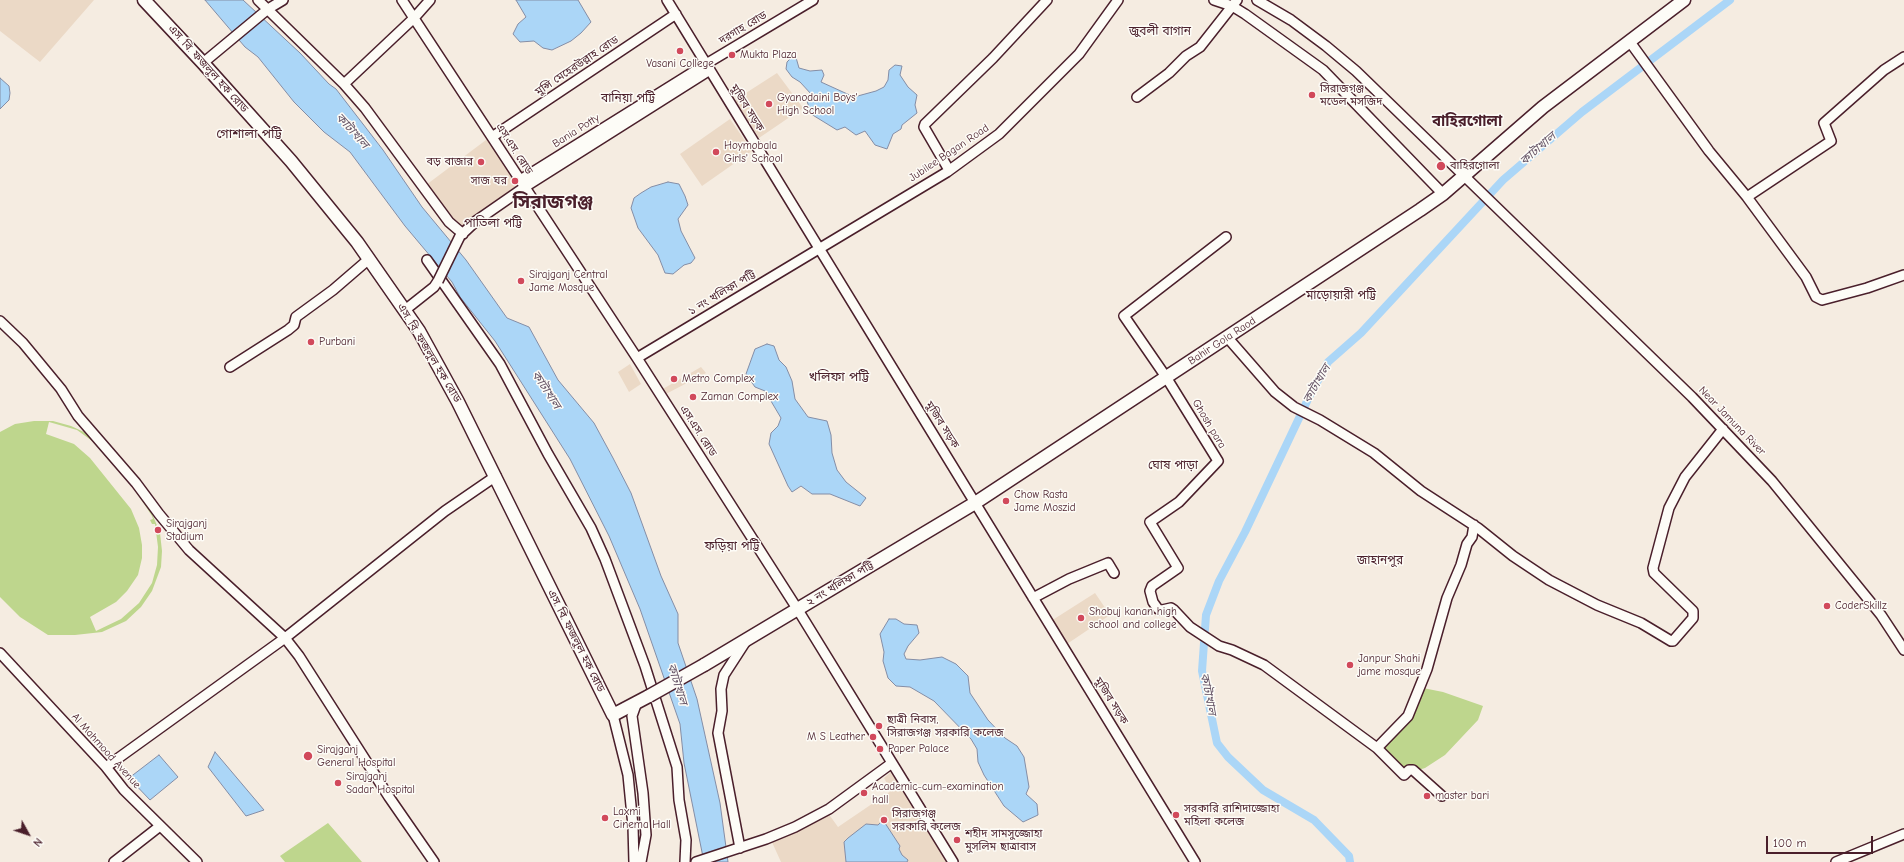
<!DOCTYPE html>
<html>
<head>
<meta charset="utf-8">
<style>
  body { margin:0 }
  #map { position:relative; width:1904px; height:862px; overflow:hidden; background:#f5ece1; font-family:"Comic Neue",sans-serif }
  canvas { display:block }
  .north { position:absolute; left:8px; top:814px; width:40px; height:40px; -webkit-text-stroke:3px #fdfcf7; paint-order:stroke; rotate:130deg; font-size:11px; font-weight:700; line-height:16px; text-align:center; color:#4a1f2b }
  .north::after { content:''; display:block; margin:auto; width:14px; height:18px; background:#4a1f2b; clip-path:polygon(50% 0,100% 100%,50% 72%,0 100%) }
  .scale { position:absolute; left:1766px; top:836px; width:107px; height:18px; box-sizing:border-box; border:2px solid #4a1f2b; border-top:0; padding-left:5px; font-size:12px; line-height:14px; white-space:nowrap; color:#4a1f2b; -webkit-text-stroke:3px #fdfcf7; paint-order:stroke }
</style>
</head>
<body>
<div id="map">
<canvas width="1904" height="862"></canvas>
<div class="north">N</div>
<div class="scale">100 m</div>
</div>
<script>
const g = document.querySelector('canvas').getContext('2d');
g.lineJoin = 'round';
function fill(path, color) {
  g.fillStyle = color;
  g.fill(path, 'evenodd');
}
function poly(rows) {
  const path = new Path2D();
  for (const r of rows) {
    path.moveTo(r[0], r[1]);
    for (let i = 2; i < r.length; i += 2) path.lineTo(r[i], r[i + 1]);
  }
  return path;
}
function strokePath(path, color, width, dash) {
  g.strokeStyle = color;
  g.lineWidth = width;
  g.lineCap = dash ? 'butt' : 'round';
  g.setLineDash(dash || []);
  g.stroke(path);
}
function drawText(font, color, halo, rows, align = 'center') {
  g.font = font + ' "Comic Neue","Noto Sans Bengali",sans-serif';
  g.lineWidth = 3;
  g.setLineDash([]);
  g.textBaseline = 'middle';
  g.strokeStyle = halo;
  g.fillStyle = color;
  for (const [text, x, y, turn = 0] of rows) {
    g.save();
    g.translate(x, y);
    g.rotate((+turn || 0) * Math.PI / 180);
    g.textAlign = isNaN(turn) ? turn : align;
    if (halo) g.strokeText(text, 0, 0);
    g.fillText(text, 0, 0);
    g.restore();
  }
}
const built = poly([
  [0,0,94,0,40,62,0,31],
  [777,73,803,108,759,138,735,100],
  [730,119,752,151,702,186,680,154],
  [490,137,523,189,455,235,422,188],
  [630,364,641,384,629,392,618,372],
  [701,367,706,373,664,395,661,390],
  [1095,593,1110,615,1067,644,1051,621],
  [891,772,947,862,781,862,771,840,828,813,838,827,891,791,884,778]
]);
const green = poly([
  [34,421,53,421,71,426,84,432,94,441,128,477,139,491,149,506,160,533,162,551,161,567,152,591,141,607,126,621,102,632,75,635,48,635,20,617,0,597,0,432,15,424],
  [49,422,77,430,95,443,123,472,152,516,153,519,150,520,152,524,155,524,158,547,157,565,152,583,139,603,121,619,96,631,90,617,116,602,127,591,138,575,142,558,142,545,139,528,131,509,90,458,74,444,46,434],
  [1423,688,1443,692,1483,706,1478,720,1445,755,1425,768,1405,774,1377,748,1414,706],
  [328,823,362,862,285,862,280,856]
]);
const water = poly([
  [205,0,243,0,300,53,329,84,336,89,383,150,422,207,466,260,507,318,529,327,558,380,594,423,613,458,631,493,661,576,678,614,678,643,697,699,720,803,728,862,704,862,684,763,680,724,640,609,609,536,570,459,495,341,460,297,452,282,405,226,350,152,324,132,294,102,258,57,245,47,205,0],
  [516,0,578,0,591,22,581,33,571,41,552,50,543,48,534,41,520,42,513,34,518,24,526,17,516,0],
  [795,54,799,68,810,71,822,70,824,75,821,82,854,97,876,91,884,87,888,80,889,70,895,65,902,66,900,75,908,87,917,95,915,105,917,113,902,125,901,129,893,134,887,149,875,145,865,131,856,135,845,127,837,130,811,114,807,101,812,95,800,82,792,77,786,69,787,62,795,54],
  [0,78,9,86,10,93,9,100,0,109,0,78],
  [668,182,679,184,685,196,688,205,678,219,681,231,695,258,691,263,684,265,673,274,665,273,658,255,638,228,631,208,634,198,641,193,651,187,668,182],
  [767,344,774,346,779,360,786,367,792,381,795,399,808,417,827,421,831,435,832,453,837,470,846,482,866,498,860,506,830,494,812,494,801,486,792,492,788,486,769,444,771,433,778,426,781,418,765,391,755,387,746,374,755,349,767,344],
  [889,619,896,619,904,624,917,625,919,633,908,646,904,654,906,659,920,660,942,657,956,664,968,676,970,693,988,720,1005,738,1017,746,1024,757,1029,787,1026,794,1037,804,1038,815,1023,822,1004,806,984,775,978,762,977,749,971,739,934,701,910,687,896,686,888,678,883,661,884,652,880,634,889,619],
  [215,752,264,810,246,816,208,767,215,752],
  [159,755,178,777,150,800,129,778,159,755],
  [883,820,900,846,899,849,902,855,908,860,907,862,846,862,844,842,848,838,866,824,878,825,883,820]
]);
const canal = poly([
  [1350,862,1349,856,1314,820,1263,790,1228,757,1217,743,1202,671,1206,615,1219,581,1245,532,1310,395,1328,362,1361,333,1503,180,1582,112,1730,0]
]);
const minor = poly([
  [258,0,344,84,365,108,449,222,463,234],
  [402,0,637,358,798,610,953,862],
  [667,0,1195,862],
  [1214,0,1232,6,1245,14,1323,70,1443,194],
  [1257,0,1291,20,1326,46,1356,71,1692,397,1772,481,1881,615,1904,650],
  [1630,42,1709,151,1747,197,1806,277,1816,297,1822,300,1867,288,1904,275],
  [203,63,268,9,283,0],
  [344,84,414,18,430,0],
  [1137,97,1169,73,1186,56,1200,47,1237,0],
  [492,137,676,14],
  [949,170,924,127,925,124,993,58,1047,0],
  [520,180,706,64,813,0],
  [1747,197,1831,141,1824,123,1884,70,1904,57],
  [460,236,476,221,525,187,710,70],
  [1226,237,1124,316,1166,377,1218,461,1179,502,1150,522,1178,568,1152,586,1150,591,1153,602,1158,609,1162,610,1171,608,1174,610,1190,627,1219,646,1232,650,1264,665,1377,748,1408,716,1427,669,1447,598,1461,565,1467,544,1472,537,1474,525],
  [427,260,500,364,548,454,591,528,605,559,645,666,677,767,679,800,686,840,685,862],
  [405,310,434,287,438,281],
  [0,321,23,343,61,389,78,416,136,483,159,514,189,550,285,638,299,656,389,797,434,862],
  [1227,337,1275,392,1294,407,1320,420,1374,453,1421,491,1478,528,1513,556,1549,580,1597,605,1641,623,1671,641,1673,641,1693,618,1693,611,1654,573,1653,568,1669,508,1685,477,1723,429],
  [637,358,947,172,999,134,1079,54,1118,0],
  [230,367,288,330,294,325,296,317,333,290,369,259],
  [1033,598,1069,579,1108,563,1114,573],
  [0,653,106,767,124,790,197,862],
  [637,702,632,716,643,793,646,835,641,862],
  [613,715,628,775,633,826,634,862],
  [1377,748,1404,775,1409,770,1413,770,1442,796],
  [106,767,285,638,445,511,496,476],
  [740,848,718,733,722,711,721,689,724,675,746,641],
  [114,862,160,826],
  [696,862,766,839,795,827,829,809,892,763],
  [1836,862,1904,834]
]);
const major = poly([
  [144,0,203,63,291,161,357,242,419,331,458,402,613,715,649,696],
  [704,665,975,503,1420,210,1443,194,1543,107,1684,0]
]);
const minorBridge = poly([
  [438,281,460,236]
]);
const majorBridge = poly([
  [649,696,704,665]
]);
const markers = [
  [680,51,4,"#d1495b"],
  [732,55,4,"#d1495b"],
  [1312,95,4,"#d1495b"],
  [769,104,4,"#d1495b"],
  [716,152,4,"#d1495b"],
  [481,162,4,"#d1495b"],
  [1441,166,5,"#d1495b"],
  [515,181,4,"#d1495b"],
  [521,281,4,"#d1495b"],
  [311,342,4,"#d1495b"],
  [674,379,4,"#d1495b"],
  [693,397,4,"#d1495b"],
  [1006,501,4,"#d1495b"],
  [158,530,4,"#d1495b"],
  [1827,606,4,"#d1495b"],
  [1081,618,4,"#d1495b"],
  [1350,665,4,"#d1495b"],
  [879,726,4,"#d1495b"],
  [873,737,4,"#d1495b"],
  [880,749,4,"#d1495b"],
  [308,756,5,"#d1495b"],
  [338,783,4,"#d1495b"],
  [864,793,4,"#d1495b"],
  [1427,796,4,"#d1495b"],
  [1176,815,4,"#d1495b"],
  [605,818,4,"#d1495b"],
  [884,820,4,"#d1495b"],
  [957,840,4,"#d1495b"]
];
const streetNames = [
  ["দরগাহ রোড",743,28,-31],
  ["মুন্সি মেহেরউল্লাহ রোড",577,66,-34],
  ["এস. বি. ফজলুল হক রোড",208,69,48],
  ["মুজিব সড়ক",747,108,58],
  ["Bania Potty",576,131,-32],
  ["এস.এস. রোড",514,149,57],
  ["Jubilee Bagan Road",949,153,-34],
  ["১ নং খলিফা পট্টি",722,293,-31],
  ["Bahir Gola Raod",1222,341,-33],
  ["এস. বি. ফজলুল হক রোড",429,353,59],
  ["Near Jamuna River",1732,421,46],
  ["Ghosh para",1209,424,59],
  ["মুজিব সড়ক",942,425,58],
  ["এস.এস. রোড",698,431,57],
  ["২ নং খলিফা পট্টি",840,584,-31],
  ["এস. বি. ফজলুল হক রোড",576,641,63],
  ["মুজিব সড়ক",1111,701,58],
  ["Al Mahmood Avenue",106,751,48]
];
const poiNames = [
  ["Mukta Plaza",740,55],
  ["Vasani College",680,64,"center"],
  ["সিরাজগঞ্জ",1320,89],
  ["মডেল মসজিদ",1320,102],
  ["Gyanodaini Boys'",777,98],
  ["High School",777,111],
  ["Hoymobala",724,146],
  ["Girls' School",724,159],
  ["বড় বাজার",473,162,"right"],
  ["বাহিরগোলা",1450,166],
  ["সাজ ঘর",507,181,"right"],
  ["Sirajganj Central",529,275],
  ["Jame Mosque",529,288],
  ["Purbani",319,342],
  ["Metro Complex",682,379],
  ["Zaman Complex",701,397],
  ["Chow Rasta",1014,495],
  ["Jame Moszid",1014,508],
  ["Sirajganj",166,524],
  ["Stadium",166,537],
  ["CoderSkillz",1835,606],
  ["Shobuj kanan high",1089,612],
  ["school and college",1089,625],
  ["Janpur Shahi",1358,659],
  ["jame mosque",1358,672],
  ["ছাত্রী নিবাস,",887,720],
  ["সিরাজগঞ্জ সরকারি কলেজ",887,733],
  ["M S Leather",865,737,"right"],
  ["Paper Palace",888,749],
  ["Sirajganj",317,750],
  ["General Hospital",317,763],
  ["Sirajganj",346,777],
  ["Sadar Hospital",346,790],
  ["Academic-cum-examination",872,787],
  ["hall",872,800],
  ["master bari",1435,796],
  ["সরকারি রাশিদাজ্জোহা",1184,809],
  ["মহিলা কলেজ",1184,822],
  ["Laxmi",613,812],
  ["Cinema Hall",613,825],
  ["সিরাজগঞ্জ",892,814],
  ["সরকারি কলেজ",892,827],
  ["শহীদ সামসুজ্জোহা",965,834],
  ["মুসলিম ছাত্রাবাস",965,847]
];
const neighbourhoodNames = [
  ["জুবলী বাগান",1160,32],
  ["বানিয়া পট্টি",628,99],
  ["পাতিলা পট্টি",493,224],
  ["মাড়োয়ারী পট্টি",1341,296],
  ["ঘোষ পাড়া",1173,466],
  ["ফড়িয়া পট্টি",732,547],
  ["জাহানপুর",1380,561]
];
const waterNames = [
  ["কাটাখাল",352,131,48],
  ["কাটাখাল",1538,149,-41],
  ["কাটাখাল",1317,384,-60],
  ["কাটাখাল",546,390,57],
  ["কাটাখাল",677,684,73],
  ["কাটাখাল",1208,694,79]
];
const quarterNames = [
  ["গোশালা পট্টি",249,134],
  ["খলিফা পট্টি",839,377]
];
const districtNames = [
  ["বাহিরগোলা",1467,122]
];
const townNames = [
  ["সিরাজগঞ্জ",553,203]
];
fill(built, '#ebd9c6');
fill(green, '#bed68d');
fill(water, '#abd6f7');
strokePath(water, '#848da5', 1);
strokePath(canal, '#abd6f7', 8);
strokePath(minor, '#4a1f2b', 12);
strokePath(major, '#4a1f2b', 15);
strokePath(minor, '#fdfcf7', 9);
strokePath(major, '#fdfcf7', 12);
strokePath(minorBridge, '#4a1f2b', 12, []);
strokePath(majorBridge, '#4a1f2b', 15, []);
strokePath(minorBridge, '#fdfcf7', 9);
strokePath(majorBridge, '#fdfcf7', 12);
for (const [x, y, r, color] of markers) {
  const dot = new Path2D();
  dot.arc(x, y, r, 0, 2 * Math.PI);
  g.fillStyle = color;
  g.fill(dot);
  strokePath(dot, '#fdfcf7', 1.5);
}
drawText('11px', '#4a1f2b', '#fdfcf7', streetNames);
drawText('11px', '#4a1f2b', '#fdfcf7', poiNames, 'left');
drawText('12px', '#4a1f2b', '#fdfcf7', neighbourhoodNames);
drawText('italic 12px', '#675668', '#fdfcf7', waterNames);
drawText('13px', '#4a1f2b', '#fdfcf7', quarterNames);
drawText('bold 15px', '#4a1f2b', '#fdfcf7', districtNames);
drawText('bold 19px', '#4a1f2b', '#fdfcf7', townNames);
</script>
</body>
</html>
